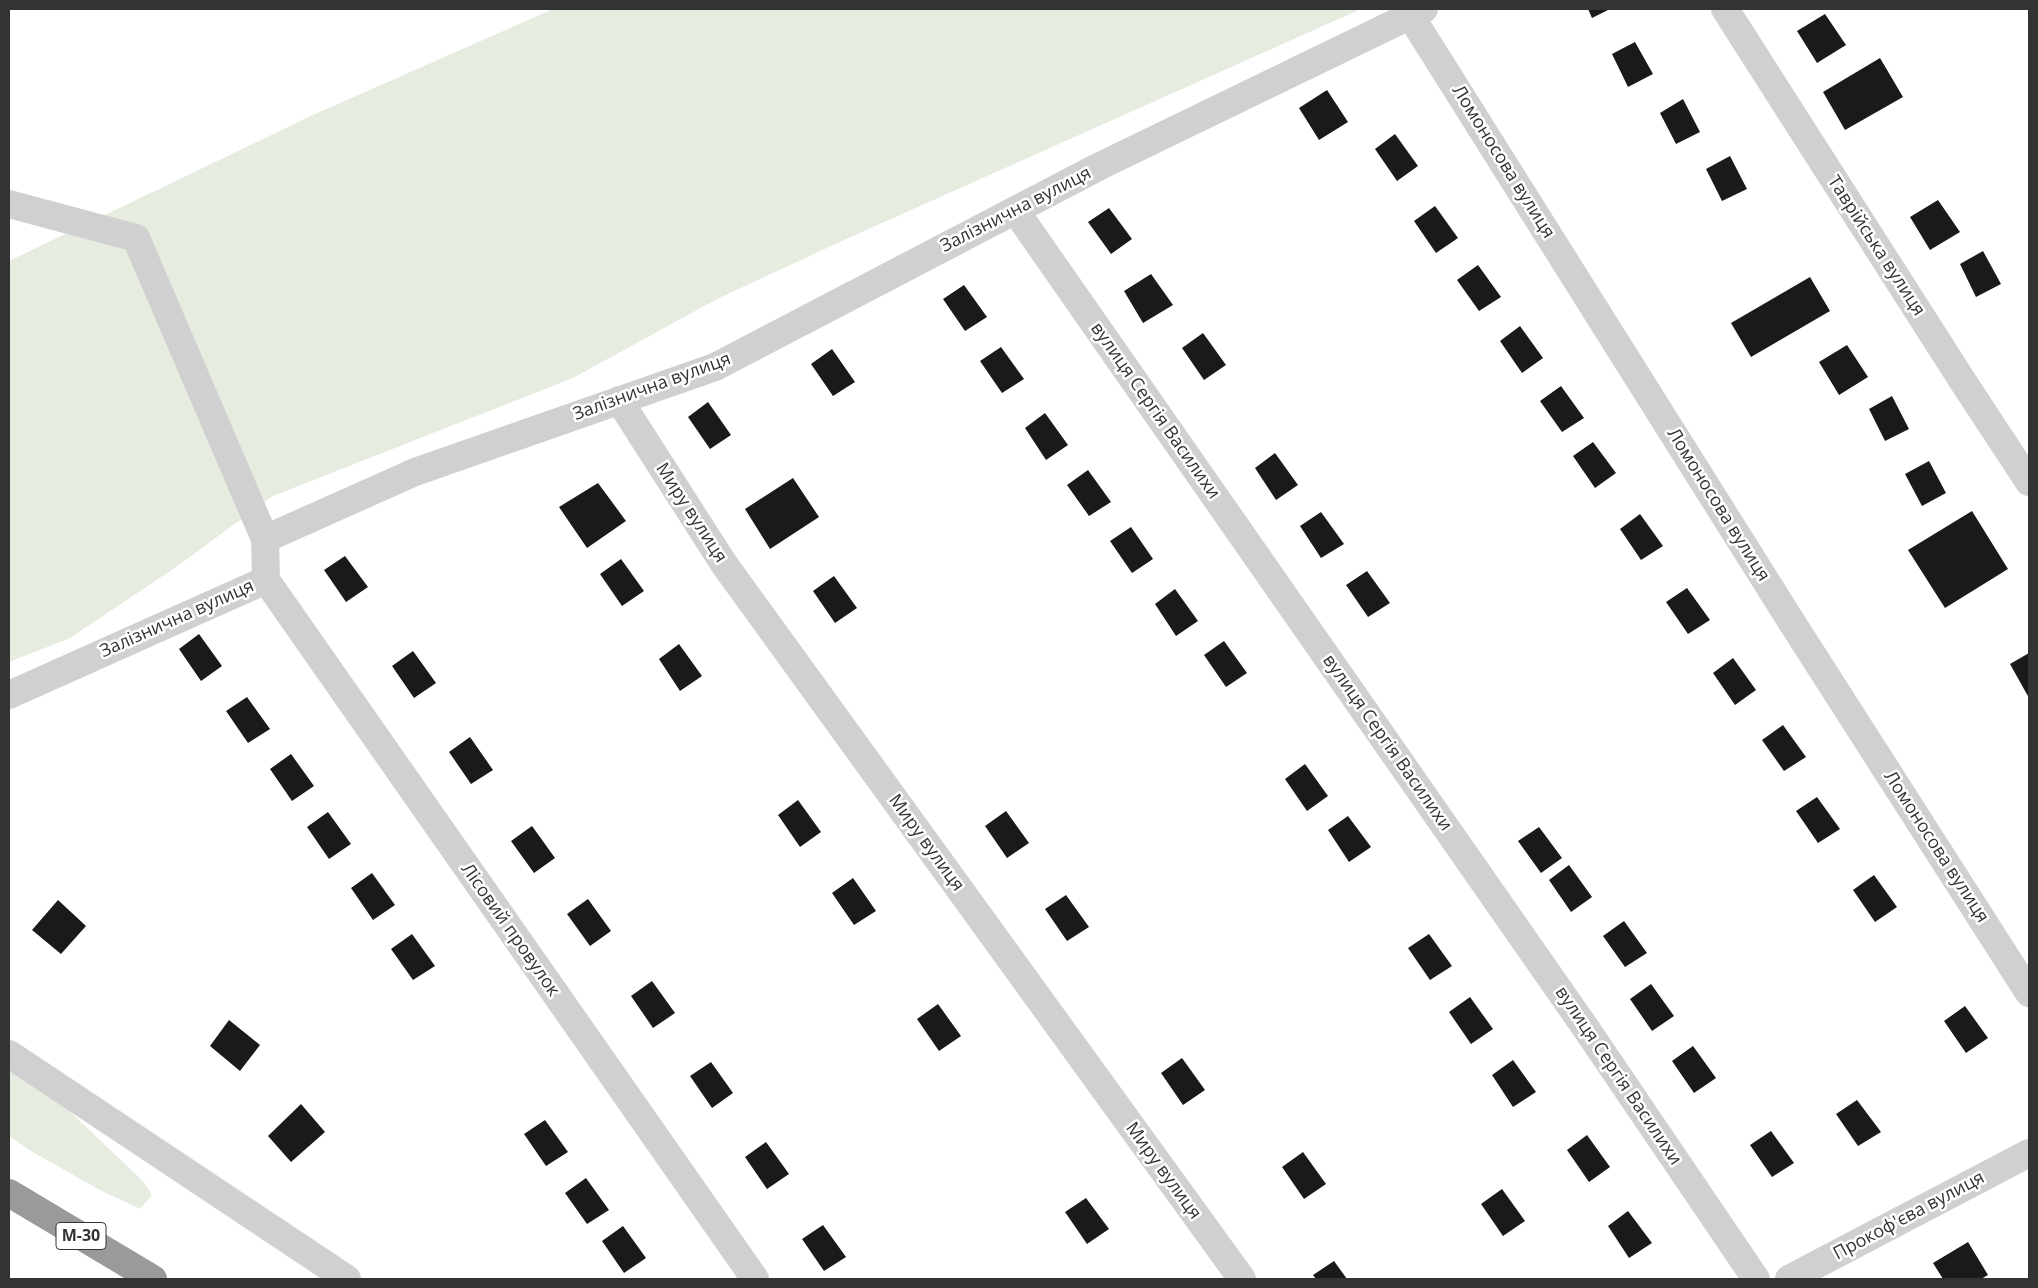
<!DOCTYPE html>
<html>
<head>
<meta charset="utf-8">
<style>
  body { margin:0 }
  #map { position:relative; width:2038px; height:1288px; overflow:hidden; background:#fff; font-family:"Open Sans",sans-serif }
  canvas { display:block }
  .frame { position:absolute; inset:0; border:10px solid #333; pointer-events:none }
</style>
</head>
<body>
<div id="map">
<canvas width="2038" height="1288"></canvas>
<div class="frame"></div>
</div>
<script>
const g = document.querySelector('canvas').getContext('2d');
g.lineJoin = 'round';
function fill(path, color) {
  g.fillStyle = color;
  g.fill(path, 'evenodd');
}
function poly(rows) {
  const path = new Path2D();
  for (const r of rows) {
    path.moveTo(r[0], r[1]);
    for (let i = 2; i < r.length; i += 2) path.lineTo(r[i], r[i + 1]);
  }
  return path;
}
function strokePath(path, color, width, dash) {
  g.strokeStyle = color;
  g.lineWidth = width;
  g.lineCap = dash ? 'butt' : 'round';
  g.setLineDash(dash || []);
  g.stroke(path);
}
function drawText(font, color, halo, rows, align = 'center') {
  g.font = font + ' "Open Sans",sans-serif';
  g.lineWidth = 5;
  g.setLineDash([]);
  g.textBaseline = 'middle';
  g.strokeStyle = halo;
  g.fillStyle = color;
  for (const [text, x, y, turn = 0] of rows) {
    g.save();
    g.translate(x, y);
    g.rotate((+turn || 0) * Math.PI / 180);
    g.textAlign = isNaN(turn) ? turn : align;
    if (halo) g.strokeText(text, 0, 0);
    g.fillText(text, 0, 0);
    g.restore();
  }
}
const green = poly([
  [553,9,1361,9,844,240,717,299,573,378,273,496,176,567,70,638,9,662,9,261,313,115],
  [9,1068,67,1109,143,1181,152,1195,140,1209,98,1189,31,1151,9,1136]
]);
const building = poly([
  [1588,9,1610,9,1592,18],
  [1825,14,1846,45,1817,63,1797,31],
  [1635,42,1653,74,1628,87,1612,54],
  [1880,58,1903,97,1845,130,1823,92],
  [1327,90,1348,122,1319,140,1299,108],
  [1683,99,1700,132,1676,144,1660,113],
  [1395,134,1418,166,1397,181,1375,149],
  [1730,156,1747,189,1722,201,1706,169],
  [1938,200,1960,232,1930,250,1910,217],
  [1435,206,1458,238,1436,253,1414,221],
  [1109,208,1132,239,1111,254,1088,222],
  [1983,251,2001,284,1976,297,1960,264],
  [1478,265,1501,297,1479,311,1457,280],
  [1151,274,1173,305,1143,323,1124,291],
  [1810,277,1830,311,1751,357,1731,323],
  [964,285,987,317,965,331,943,299],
  [1520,326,1543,358,1522,373,1500,341],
  [1203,333,1226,365,1204,380,1182,348],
  [1847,345,1868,377,1839,395,1819,362],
  [1001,347,1024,379,1002,393,980,361],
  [832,349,855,382,833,396,811,364],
  [1561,386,1584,418,1562,432,1540,401],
  [1892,396,1909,429,1885,441,1869,409],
  [708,402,731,435,710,449,688,417],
  [1045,413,1068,445,1046,460,1025,428],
  [1593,442,1616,473,1595,488,1573,456],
  [1275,453,1298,485,1276,500,1255,468],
  [1929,461,1946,493,1922,506,1905,474],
  [1088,470,1111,502,1089,516,1067,485],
  [793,478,819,517,770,549,745,509],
  [598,483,626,521,587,548,559,507],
  [1972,511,2008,569,1945,608,1908,550],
  [1321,512,1344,544,1321,558,1300,526],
  [1640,514,1663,546,1641,560,1620,529],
  [1131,527,1153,559,1132,573,1110,541],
  [345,556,368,587,346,602,324,570],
  [621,559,644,591,622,606,600,574],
  [1367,571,1390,603,1368,617,1346,585],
  [834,576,857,608,835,623,813,591],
  [1687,588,1710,620,1688,634,1666,602],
  [1175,589,1198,621,1176,636,1155,604],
  [199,634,222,666,201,681,179,649],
  [1224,641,1247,673,1226,687,1204,655],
  [679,644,702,676,680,691,659,659],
  [413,651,436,683,414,698,392,666],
  [2029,653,2029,698,2010,664],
  [1733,658,1756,690,1735,705,1713,673],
  [247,697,270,729,248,743,226,711],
  [1783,725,1806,757,1784,771,1762,740],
  [470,737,493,770,471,784,449,752],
  [291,754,314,786,292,801,270,769],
  [1305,764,1328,796,1307,811,1285,779],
  [1817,797,1840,829,1818,843,1796,811],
  [798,800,821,832,800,847,778,815],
  [1006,811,1029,843,1007,858,985,826],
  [328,812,351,844,329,859,307,827],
  [1348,816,1371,847,1349,862,1328,830],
  [532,826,555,858,534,873,511,841],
  [1539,827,1562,858,1541,873,1518,841],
  [1569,865,1592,897,1571,912,1549,880],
  [372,873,395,905,373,920,351,888],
  [1874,875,1897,907,1875,922,1853,890],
  [853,878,876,911,854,925,832,893],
  [1066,895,1089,927,1067,941,1045,909],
  [588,899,611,931,590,946,567,914],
  [58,900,86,926,61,954,32,930],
  [1624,921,1647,953,1625,967,1603,936],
  [412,934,435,966,413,980,391,949],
  [1429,934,1452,966,1430,980,1408,948],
  [652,981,675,1013,653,1028,631,996],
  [1651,984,1674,1016,1652,1031,1630,999],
  [1470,997,1493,1029,1471,1044,1449,1012],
  [938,1004,961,1036,939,1051,917,1019],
  [1965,1006,1988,1038,1966,1053,1944,1021],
  [229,1020,260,1045,240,1071,210,1046],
  [1693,1046,1716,1078,1694,1093,1672,1061],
  [1182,1058,1205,1090,1183,1105,1161,1073],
  [1513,1060,1536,1092,1513,1107,1492,1075],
  [711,1062,733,1093,712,1108,690,1076],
  [1857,1100,1881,1132,1858,1146,1836,1114],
  [301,1104,325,1132,291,1162,268,1136],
  [545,1120,568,1152,546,1166,524,1134],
  [1771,1131,1794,1163,1772,1177,1750,1145],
  [1587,1135,1610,1167,1589,1182,1567,1150],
  [766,1142,789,1174,767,1189,745,1157],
  [1303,1152,1326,1184,1304,1199,1282,1167],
  [586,1178,609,1210,587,1224,565,1193],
  [1502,1189,1525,1221,1503,1236,1481,1204],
  [1086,1198,1109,1229,1087,1244,1065,1212],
  [1628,1211,1652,1243,1629,1258,1608,1226],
  [823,1225,846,1257,824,1271,802,1239],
  [623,1226,646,1258,624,1273,602,1241],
  [1968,1242,1988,1275,1981,1279,1943,1279,1933,1263],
  [1334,1261,1347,1279,1316,1279,1313,1275]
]);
const street = poly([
  [1725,9,1962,380,2029,482],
  [1410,15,1791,621,2029,993],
  [9,204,136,238,265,539],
  [1015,210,1585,1027,1756,1279],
  [619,400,724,564,1242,1279],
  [266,580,755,1279],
  [9,695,266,580,265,539,415,472,715,367,1100,166,1424,9],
  [9,1054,347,1279],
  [1789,1279,2029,1153]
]);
const highway = poly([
  [9,1193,153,1279]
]);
const shields = [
  [81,1236,50]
];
const shieldNames = [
  ["М-30",81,1236]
];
const streetNames = [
  ["Ломоносова вулиця",1503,162,58],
  ["Залізнична вулиця",1016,210,-27],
  ["Таврійська вулиця",1876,246,57],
  ["Залізнична вулиця",652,387,-20],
  ["вулиця Сергія Василихи",1155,411,55],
  ["Ломоносова вулиця",1718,505,58],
  ["Миру вулиця",691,513,57],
  ["Залізнична вулиця",177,619,-24],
  ["вулиця Сергія Василихи",1387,743,55],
  ["Миру вулиця",926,843,54],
  ["Ломоносова вулиця",1936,847,57],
  ["Лісовий провулок",510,930,55],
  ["вулиця Сергія Василихи",1618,1076,56],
  ["Миру вулиця",1163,1171,54],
  ["Прокоф'єва вулиця",1909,1216,-28]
];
fill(green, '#e6ecdf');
fill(building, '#1a1a1a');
strokePath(street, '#d0d0d0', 28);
strokePath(highway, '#9a9a9a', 28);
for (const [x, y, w] of shields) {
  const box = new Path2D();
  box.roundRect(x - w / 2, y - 13.5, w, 27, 4);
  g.fillStyle = '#fff';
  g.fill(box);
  strokePath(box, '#333', 1);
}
drawText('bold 16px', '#333', null, shieldNames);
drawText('18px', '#333', '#fff', streetNames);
</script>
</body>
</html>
